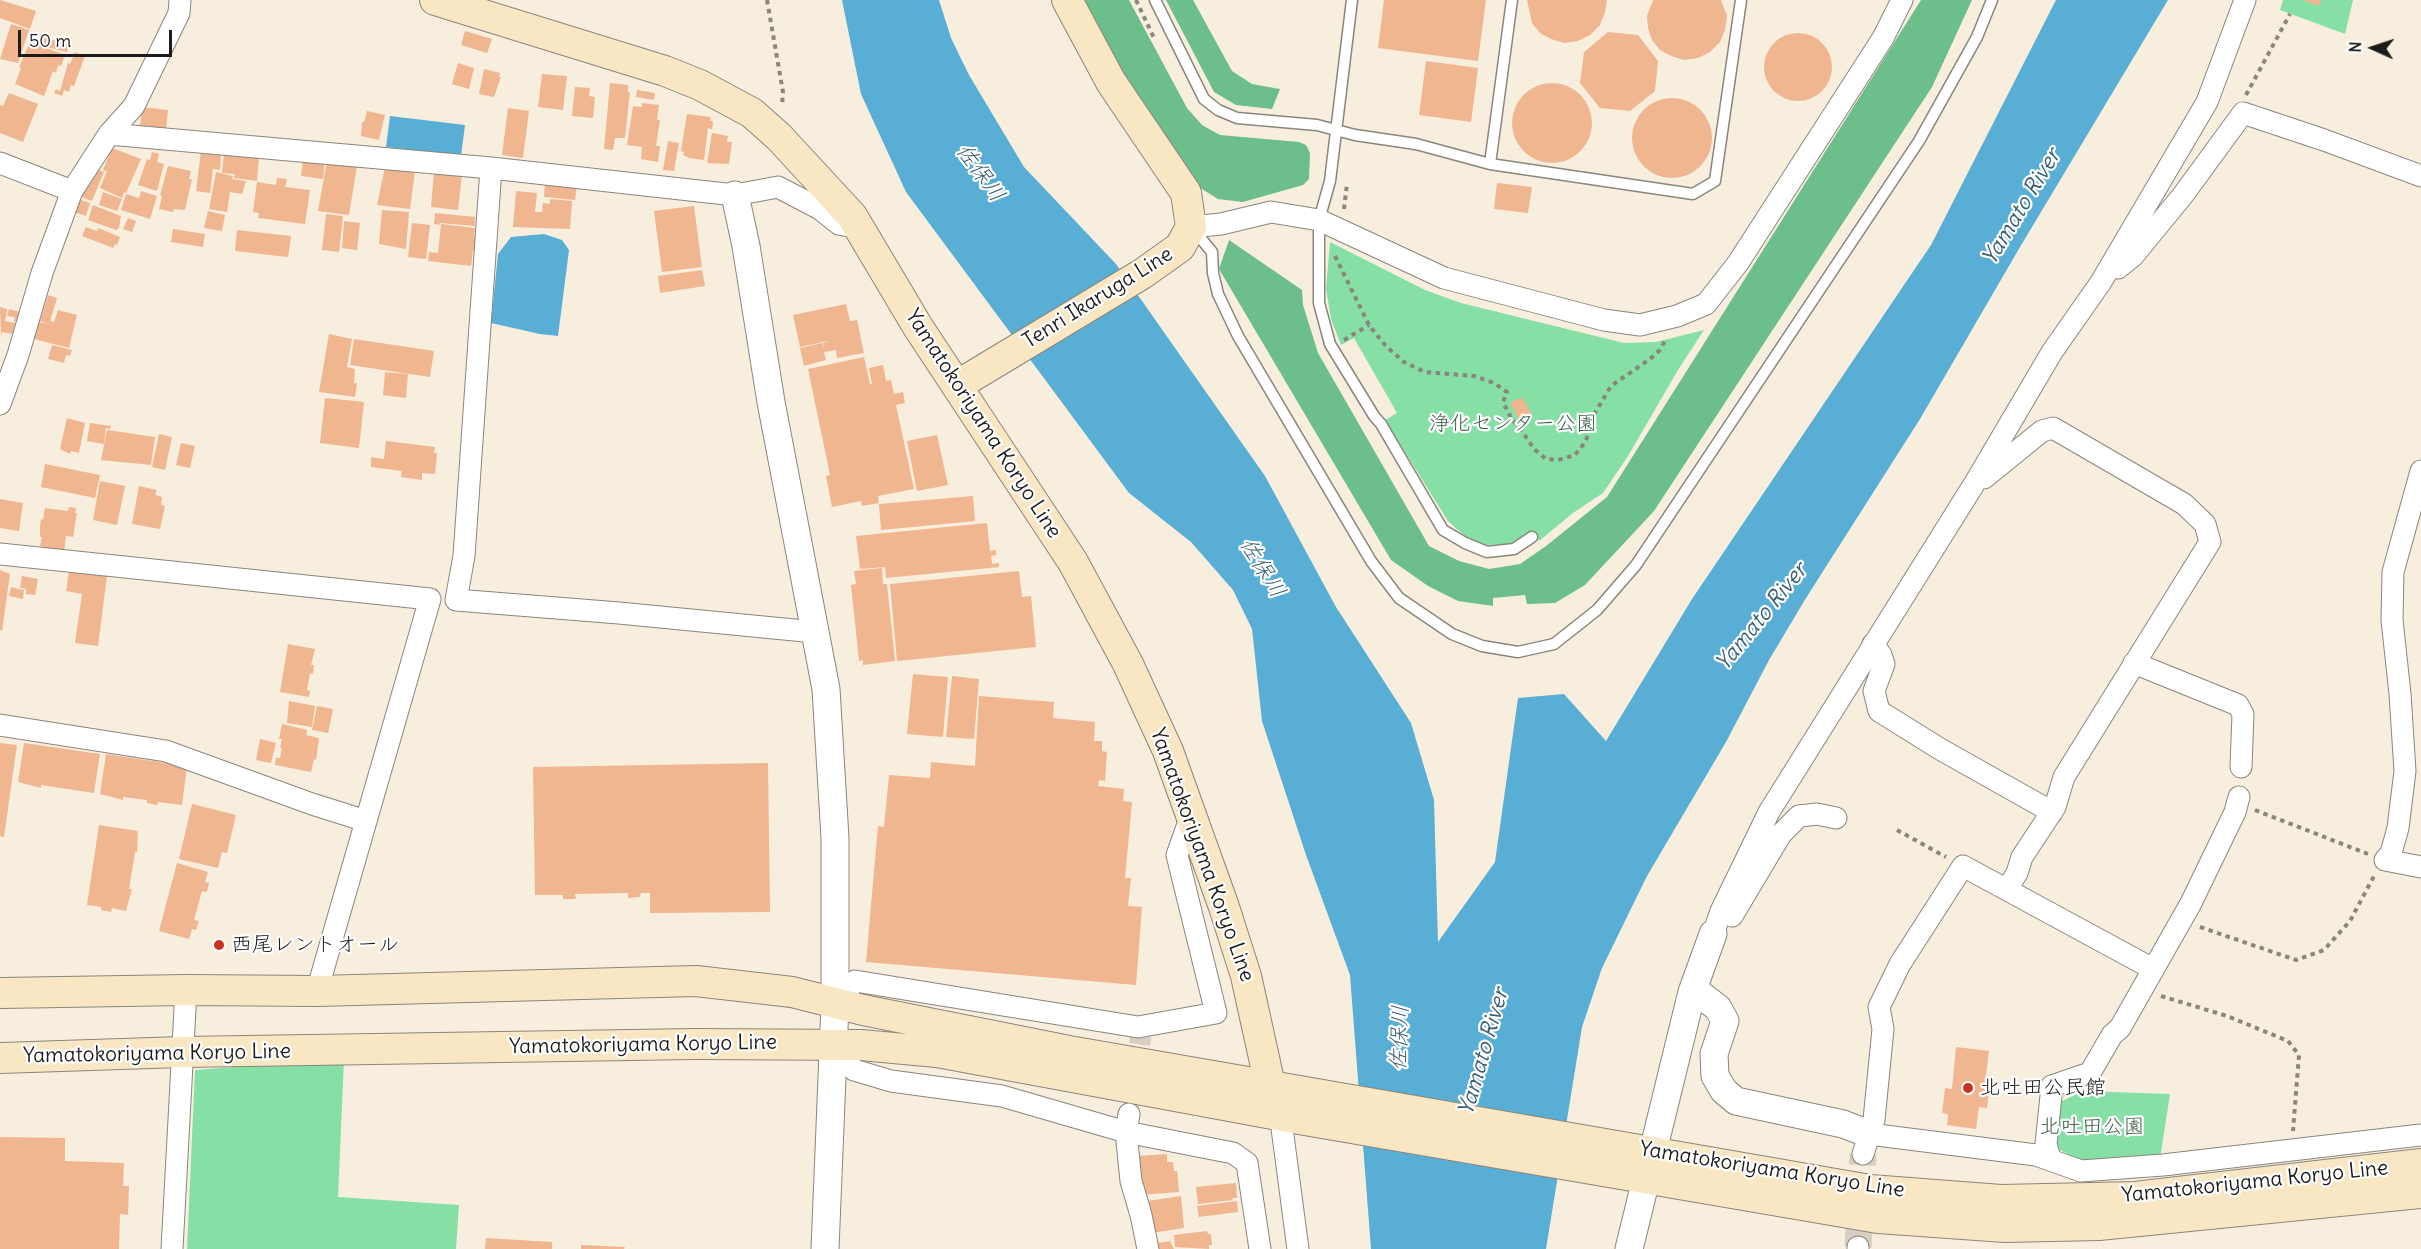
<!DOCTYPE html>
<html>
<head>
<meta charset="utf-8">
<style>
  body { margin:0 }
  #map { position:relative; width:2421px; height:1249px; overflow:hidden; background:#f8eede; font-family:Delius,sans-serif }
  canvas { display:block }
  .north { position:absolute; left:2343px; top:18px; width:60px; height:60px; -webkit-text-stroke:4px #fff; paint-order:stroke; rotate:273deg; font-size:16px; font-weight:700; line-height:24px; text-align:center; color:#1c1c1c }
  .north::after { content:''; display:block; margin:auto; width:21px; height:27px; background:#1c1c1c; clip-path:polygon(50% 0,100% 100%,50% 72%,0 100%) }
  .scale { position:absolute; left:18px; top:30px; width:154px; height:27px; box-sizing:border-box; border:3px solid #1c1c1c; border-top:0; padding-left:8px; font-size:18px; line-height:21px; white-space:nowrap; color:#1c1c1c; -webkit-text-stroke:4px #fff; paint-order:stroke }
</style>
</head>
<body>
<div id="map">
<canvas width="2421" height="1249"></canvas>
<div class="north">N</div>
<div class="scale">50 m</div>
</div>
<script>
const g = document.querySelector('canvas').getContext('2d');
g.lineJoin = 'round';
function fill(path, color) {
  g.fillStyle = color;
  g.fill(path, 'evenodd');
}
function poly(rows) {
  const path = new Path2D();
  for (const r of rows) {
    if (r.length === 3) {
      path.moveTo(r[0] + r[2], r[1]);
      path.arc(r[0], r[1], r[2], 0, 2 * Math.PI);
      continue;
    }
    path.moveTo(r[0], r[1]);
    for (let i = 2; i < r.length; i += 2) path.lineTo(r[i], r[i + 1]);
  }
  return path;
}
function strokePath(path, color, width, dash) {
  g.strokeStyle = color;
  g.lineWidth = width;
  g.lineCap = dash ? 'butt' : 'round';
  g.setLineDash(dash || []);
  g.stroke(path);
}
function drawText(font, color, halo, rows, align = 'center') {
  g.font = font + ' Delius,"Klee One",sans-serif';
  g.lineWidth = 4.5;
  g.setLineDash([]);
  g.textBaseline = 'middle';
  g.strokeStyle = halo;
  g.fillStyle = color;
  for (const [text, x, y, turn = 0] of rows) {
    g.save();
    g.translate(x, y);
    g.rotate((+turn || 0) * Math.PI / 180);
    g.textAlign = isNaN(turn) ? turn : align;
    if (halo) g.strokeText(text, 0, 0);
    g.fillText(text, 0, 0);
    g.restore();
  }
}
const green = poly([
  [2283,0,2353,0,2345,34,2280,10],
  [1330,242,1425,290,1461,303,1624,343,1656,342,1704,330,1678,370,1628,456,1603,493,1573,513,1539,541,1534,532,1531,531,1510,544,1485,545,1467,538,1448,521,1385,420,1397,413,1354,338,1341,345,1331,319,1326,289],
  [344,1059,338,1197,459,1205,456,1249,187,1249,195,1070],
  [2083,1091,2170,1094,2160,1159,2086,1164,2053,1146,2058,1103]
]);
const forest = poly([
  [1080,0,1129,0,1187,108,1202,125,1220,135,1299,142,1306,145,1310,153,1309,179,1303,185,1243,202,1218,199,1197,186,1112,63],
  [1166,0,1193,0,1232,71,1252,84,1280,89,1272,109,1236,105,1214,92],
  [1921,0,1972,0,1932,87,1654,511,1585,585,1555,603,1527,604,1525,595,1493,598,1493,606,1458,601,1428,586,1391,560,1219,269,1229,240,1302,290,1303,305,1318,353,1429,546,1459,561,1489,569,1520,564,1546,546,1607,497]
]);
const water = poly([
  [842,0,939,0,951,38,969,75,1024,167,1116,264,1265,476,1336,607,1411,723,1434,800,1438,942,1495,862,1518,698,1564,694,1606,741,1692,599,1931,245,2056,0,2168,0,2020,247,1920,419,1806,598,1769,660,1726,742,1647,876,1602,968,1582,1027,1546,1249,1371,1249,1350,975,1306,855,1262,721,1252,629,1233,590,1191,542,1129,493,906,192,861,94],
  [390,116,465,125,461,156,386,147],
  [544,234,562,240,569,250,558,336,540,334,491,323,498,254,511,237]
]);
const building = poly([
  [0,0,36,11,30,29,0,18],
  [1384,0,1486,0,1478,61,1378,48],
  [1527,0,1607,0,1605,12,1600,25,1590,35,1578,41,1564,43,1551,39,1540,33,1532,23],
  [1653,0,1721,0,1727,16,1725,30,1720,42,1710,52,1698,58,1684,60,1671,56,1660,50,1652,40,1648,28,1647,16],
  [2303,0,2321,0,2319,6],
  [11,24,29,30,18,63,0,59],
  [465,31,492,39,487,53,461,45],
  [1608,32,1638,35,1658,61,1655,91,1630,111,1600,108,1580,83,1584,52],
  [1798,67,34],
  [44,38,61,42,62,38,70,40,67,52,42,46],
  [30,42,65,55,61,66,58,65,56,73,53,71,44,96,15,84,21,68,19,67],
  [75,52,85,56,74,86,71,85,69,92,64,90,62,96,54,93,56,89,60,91,68,63,70,64],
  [1426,61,1478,68,1471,122,1419,115],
  [458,63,474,68,469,89,452,84],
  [484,69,500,73,499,77,501,77,494,97,479,94],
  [542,74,567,76,563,110,538,107],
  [610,83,628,85,628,92,630,92,625,138,615,138,613,150,604,149],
  [1552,123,40],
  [575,87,590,88,589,96,595,97,593,118,572,116],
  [637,90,655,93,654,100,636,97],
  [9,93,38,104,23,142,0,133,0,105,3,106],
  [1672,138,40],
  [642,103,659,105,657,120,660,120,656,146,660,146,658,162,641,159,642,147,627,145,633,106,642,107],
  [142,107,168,110,166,130,140,126],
  [508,108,529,111,523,158,502,155],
  [367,111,385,115,379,140,361,136,362,122,364,122],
  [687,114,711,117,710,121,713,121,712,129,708,128,704,160,689,158,683,155,684,152,681,151],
  [712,133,728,136,727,142,732,142,729,164,707,163],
  [668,141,679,143,674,171,663,170],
  [112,148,141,159,126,193,124,192,122,198,100,188,107,171,103,170],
  [201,151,221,154,220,170,213,169,210,193,196,191],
  [152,152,159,154,157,162,164,164,157,191,138,185,147,159,150,160],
  [224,153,259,157,257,181,234,178,235,174,222,173],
  [303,159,325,161,323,179,301,176],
  [327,161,357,166,349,215,318,211],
  [168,166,191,171,189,179,192,179,185,210,174,209,173,212,159,209,162,196,160,195],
  [385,167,415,171,410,209,377,205],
  [94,168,104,172,92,201,79,196],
  [216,172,233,176,232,179,246,181,242,194,230,192,227,212,209,209],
  [434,172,462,175,458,210,431,207],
  [277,178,287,179,285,187,310,190,305,224,258,218,259,213,253,212,257,182,276,185],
  [545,183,577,185,575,200,544,197],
  [1497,183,1532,187,1528,213,1494,209],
  [141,191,157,196,150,219,121,210,126,194,139,198],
  [516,191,537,193,535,212,542,212,543,203,550,204,550,199,572,201,570,229,513,227],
  [103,192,122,199,117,211,99,205],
  [78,199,90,203,86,216,74,212],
  [93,205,121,216,119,228,116,230,88,220],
  [694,206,702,267,662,272,654,211],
  [382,210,409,212,406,249,379,244],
  [208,211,225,215,222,231,204,228],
  [435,213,475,217,475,226,440,223,439,225,434,224],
  [326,214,343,216,339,252,322,250],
  [128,218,136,221,132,232,123,229],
  [344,221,360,223,357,250,342,248],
  [412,223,430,225,426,259,408,257],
  [441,224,475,228,474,237,479,238,477,251,473,250,471,266,428,261,429,252,438,253],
  [86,227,97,231,98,228,120,237,117,245,115,244,113,248,82,236],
  [173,229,205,234,203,247,171,242],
  [237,230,291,236,288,257,235,251],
  [702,270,705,286,660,293,658,276],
  [48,295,57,298,50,321,54,322,58,310,77,315,69,348,34,339,39,322,49,324,40,321],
  [846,304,850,321,857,320,864,353,837,358,836,350,824,352,826,360,804,366,800,348,822,343,824,350,823,343,828,341,800,347,793,315],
  [0,307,7,309,5,321,15,323,13,334,2,332,1,337],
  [9,309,21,312,19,323,14,321,15,317,7,316],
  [329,334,352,339,347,367,355,369,354,383,357,383,355,397,319,392],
  [354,339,434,351,430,377,350,365],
  [52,345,72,350,70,356,66,355,64,363,48,359],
  [864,357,870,384,872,384,869,368,883,365,886,381,891,380,894,394,903,392,905,403,896,405,914,489,878,496,879,503,862,506,861,501,832,507,826,476,830,475,808,369],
  [385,372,408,374,406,398,383,395],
  [1522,397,1531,413,1519,420,1510,403],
  [325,398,364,402,359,448,320,443],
  [67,418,85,423,79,453,71,451,70,454,60,449],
  [90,423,111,426,110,429,106,428,104,444,87,441],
  [107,430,155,437,151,465,101,460],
  [159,434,172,437,165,470,152,467],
  [937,435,948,485,917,491,907,441],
  [386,441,435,447,434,453,437,453,435,474,422,473,422,480,401,477,402,471,371,467,371,457,384,459],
  [181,443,195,446,190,468,176,465],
  [45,464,100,475,95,498,41,487],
  [100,481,125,486,117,525,93,520],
  [139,486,157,490,155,495,162,497,161,505,165,506,160,529,132,524],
  [973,496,975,521,881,530,879,504],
  [0,499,23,503,19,531,0,528],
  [69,507,76,508,75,513,77,513,73,537,66,536,64,552,40,546,42,537,40,537,40,526,41,519,43,520,45,508,68,511],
  [987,523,990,551,996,550,996,555,991,556,992,564,999,563,999,567,886,578,885,567,860,569,856,536],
  [882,568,883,584,887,584,895,661,863,665,863,660,859,661,851,585,856,584,854,571],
  [0,570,10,574,2,631,0,630],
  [69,571,107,576,98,646,75,643,82,594,66,591],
  [1019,571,1022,597,1031,596,1036,647,897,661,890,584],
  [22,576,38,579,35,595,26,594,26,589,20,588],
  [11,587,24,590,23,599,9,596],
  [288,644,315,649,311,665,314,665,313,674,310,673,307,690,310,691,309,697,280,692],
  [913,674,948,677,943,737,907,734],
  [952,676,979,679,974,739,946,737],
  [979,696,1054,702,1053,718,1095,722,1094,741,1102,741,1102,751,1107,752,1105,781,1099,780,1098,786,1124,789,1123,801,1132,802,1125,878,1131,878,1128,906,1142,907,1136,985,866,962,878,826,884,827,889,775,930,778,931,762,975,766],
  [289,701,315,706,312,727,287,723],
  [317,706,333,709,328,733,312,730],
  [282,724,307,730,306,735,319,738,316,760,314,759,311,772,275,765,276,758,280,758,282,748,280,748,282,739,279,739],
  [260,739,276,743,271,763,256,760],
  [0,743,17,745,4,837,0,836],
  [24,743,100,754,94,793,41,785,41,788,18,782],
  [106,754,187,766,182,805,158,802,157,805,147,803,147,800,123,797,123,800,100,794],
  [768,763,770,912,650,913,650,893,641,893,640,897,628,898,628,893,575,894,576,899,563,899,563,895,535,895,533,767],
  [192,804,236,815,227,853,222,852,218,868,179,859],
  [99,825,138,831,137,852,135,852,129,889,132,889,126,911,112,908,111,912,101,910,101,907,87,905],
  [177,863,208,872,205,882,209,883,207,892,202,891,194,920,199,921,196,930,192,929,189,939,159,931],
  [1956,1047,1989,1051,1984,1090,1989,1090,1987,1108,1979,1107,1976,1129,1947,1125,1948,1114,1942,1113,1945,1088,1952,1089],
  [0,1137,65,1138,65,1161,124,1163,123,1186,129,1186,128,1215,120,1214,119,1249,0,1249],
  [1167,1154,1167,1162,1173,1162,1174,1171,1177,1171,1179,1192,1141,1195,1138,1156],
  [1236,1183,1237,1198,1232,1198,1233,1200,1198,1204,1196,1187],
  [1181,1196,1184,1228,1151,1233,1147,1201],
  [1237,1201,1238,1212,1199,1217,1197,1206],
  [1207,1231,1208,1234,1211,1234,1212,1245,1209,1245,1209,1249,1175,1247,1174,1235],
  [486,1238,552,1242,552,1249,485,1249],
  [1170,1241,1174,1249,1158,1249,1157,1243],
  [581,1245,625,1247,624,1249,581,1249]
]);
const minorTunnel = poly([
  [1135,1075,1141,1036]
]);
const tertiaryTunnel = poly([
  [1858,1247,1863,1154]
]);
const path = poly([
  [767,0,783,92,782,106],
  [1136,0,1155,40],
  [2246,95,2290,14],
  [1344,209,1347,184],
  [1335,256,1369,325,1385,345,1404,362,1425,372,1474,376,1494,383,1507,392,1503,402,1512,420,1518,425,1534,449,1546,459,1558,460,1575,455,1586,441,1592,418,1611,386,1650,359,1660,350,1666,339],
  [1344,340,1369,325],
  [2255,810,2368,854],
  [1897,830,1946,857],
  [2200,927,2296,960,2324,950,2350,921,2374,876],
  [2161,996,2227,1016,2288,1041,2299,1055,2293,1131]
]);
const service = poly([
  [1155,0,1204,99,1218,110,1237,118,1317,125,1355,135,1416,144,1490,164,1693,194,1715,181,1741,0],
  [1352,0,1330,181,1319,220,1319,303,1330,344,1374,416,1381,424,1443,530,1465,543,1487,552,1514,549,1532,537],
  [1490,164,1512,0],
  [1193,229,1212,252,1213,273,1218,294,1238,336,1371,561,1399,598,1452,634,1482,646,1518,652,1554,644,1597,610,1636,565,1919,141,1977,37,1992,0]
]);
const minor = poly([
  [109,134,491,168,735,195,778,187,820,209,839,224,859,228],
  [0,163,72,191],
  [491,168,464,556,456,600,619,613,815,632],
  [1191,227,1221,224,1271,212,1319,220,1444,278,1604,320,1640,325,1677,316,1706,304,1738,263,1883,38,1902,0],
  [2118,268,2133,256,2183,195,2243,113,2324,140,2421,176],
  [0,404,18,355,42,273,72,191,109,134,134,106,179,13,180,0],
  [2421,471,2393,572,2392,620,2400,694,2405,771,2398,828,2391,853,2385,860,2421,867],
  [1984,478,2042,431,2053,428,2184,504,2205,524,2210,542,2064,777,2055,807,2022,857,2017,873,2007,889],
  [0,554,430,599,317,991],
  [1873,644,1881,655,1884,664,1874,691,1879,711,1940,749,2052,812],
  [2134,663,2238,705,2243,714,2241,767],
  [0,725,166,751,312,804,366,821],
  [1732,916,1781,834,1799,816,1817,814,1836,818],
  [1713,934,1721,911,1769,812,1976,481,2052,352,2101,282,2207,102,2245,0],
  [835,1004,855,981,1138,1027,1216,1013,1177,855,1191,816],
  [834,1045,854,1070,891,1081,1002,1096,1126,1132,1233,1153,1247,1163,1260,1249],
  [1280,1113,1298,1249],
  [1129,1114,1126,1132,1131,1181,1141,1215,1148,1249],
  [1869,1134,2036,1155,2081,1171,2163,1165,2421,1135],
  [1863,1154,1874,1120,1883,1029,1879,1007,1900,964,1963,866,2153,969],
  [2050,1159,2046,1144,2052,1086,2090,1073,2112,1035,2120,1028,2191,903,2235,812,2239,797],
  [1858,1247,1858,1249],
  [172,1249,186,990]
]);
const tertiary = poly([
  [735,195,746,246,771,402,826,689,835,838,835,1004,825,1249],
  [1692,992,1701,995,1718,1008,1725,1021,1714,1054,1715,1076,1724,1091,1736,1101,1843,1124,1869,1134],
  [1629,1249,1692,992,1713,934]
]);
const secondary = poly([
  [435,0,665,71,700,85,752,113,779,137,852,216,918,327,1073,562,1128,664,1168,751,1224,907,1246,976,1270,1085,1275,1101],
  [958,385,1142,274,1180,247,1191,227,1186,193,1111,82,1067,0],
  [0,993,186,990,317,991,696,981,792,992,863,1010,1069,1051,1870,1190,2001,1200,2135,1197,2421,1164],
  [0,1058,182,1052,695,1044,861,1045,937,1052,1305,1120,1878,1218,2005,1227,2099,1225,2421,1193]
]);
const markers = [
  [219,945,6,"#c8321e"],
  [1968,1088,6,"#c8321e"]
];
const streetNames = [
  ["Tenri Ikaruga Line",1098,298,-32],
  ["Yamatokoriyama Koryo Line",983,424,57],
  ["Yamatokoriyama Koryo Line",1202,855,70],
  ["Yamatokoriyama Koryo Line",643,1045,-1],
  ["Yamatokoriyama Koryo Line",157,1054,-1],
  ["Yamatokoriyama Koryo Line",1772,1170,9],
  ["Yamatokoriyama Koryo Line",2255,1182,-6]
];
const parkNames = [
  ["浄化センター公園",1513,424],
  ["北吐田公園",2092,1127]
];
const poiNames = [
  ["西尾レントオール",231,945],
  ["北吐田公民館",1980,1088]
];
const waterNames = [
  ["佐保川",980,173,54],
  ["Yamato River",2022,207,-59],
  ["佐保川",1262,568,58],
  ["Yamato River",1762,617,-51],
  ["佐保川",1400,1038,-88],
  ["Yamato River",1484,1052,-74]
];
fill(green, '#86e0a5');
fill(forest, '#6cbe8a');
fill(water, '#58aed4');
fill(building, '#efb68f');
strokePath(minorTunnel, '#d7cec1', 21, [21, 10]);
strokePath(tertiaryTunnel, '#d7cec1', 27, [27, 14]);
strokePath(service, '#8a857d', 13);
strokePath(minor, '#8a857d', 23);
strokePath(tertiary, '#8a857d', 29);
strokePath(secondary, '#8a857d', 32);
strokePath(path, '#8a857d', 4, [4.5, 4.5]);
strokePath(service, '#fff', 10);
strokePath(minor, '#fff', 21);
strokePath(tertiary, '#fff', 27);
strokePath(secondary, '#f9e7c3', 30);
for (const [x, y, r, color] of markers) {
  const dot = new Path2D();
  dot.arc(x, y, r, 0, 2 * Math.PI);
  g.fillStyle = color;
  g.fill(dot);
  strokePath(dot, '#fff', 2);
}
drawText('21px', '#1c1c1c', '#fff', streetNames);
drawText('21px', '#41614c', '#fff', parkNames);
drawText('21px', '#1c1c1c', '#fff', poiNames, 'left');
drawText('italic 22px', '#375e6f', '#fff', waterNames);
</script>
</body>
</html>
